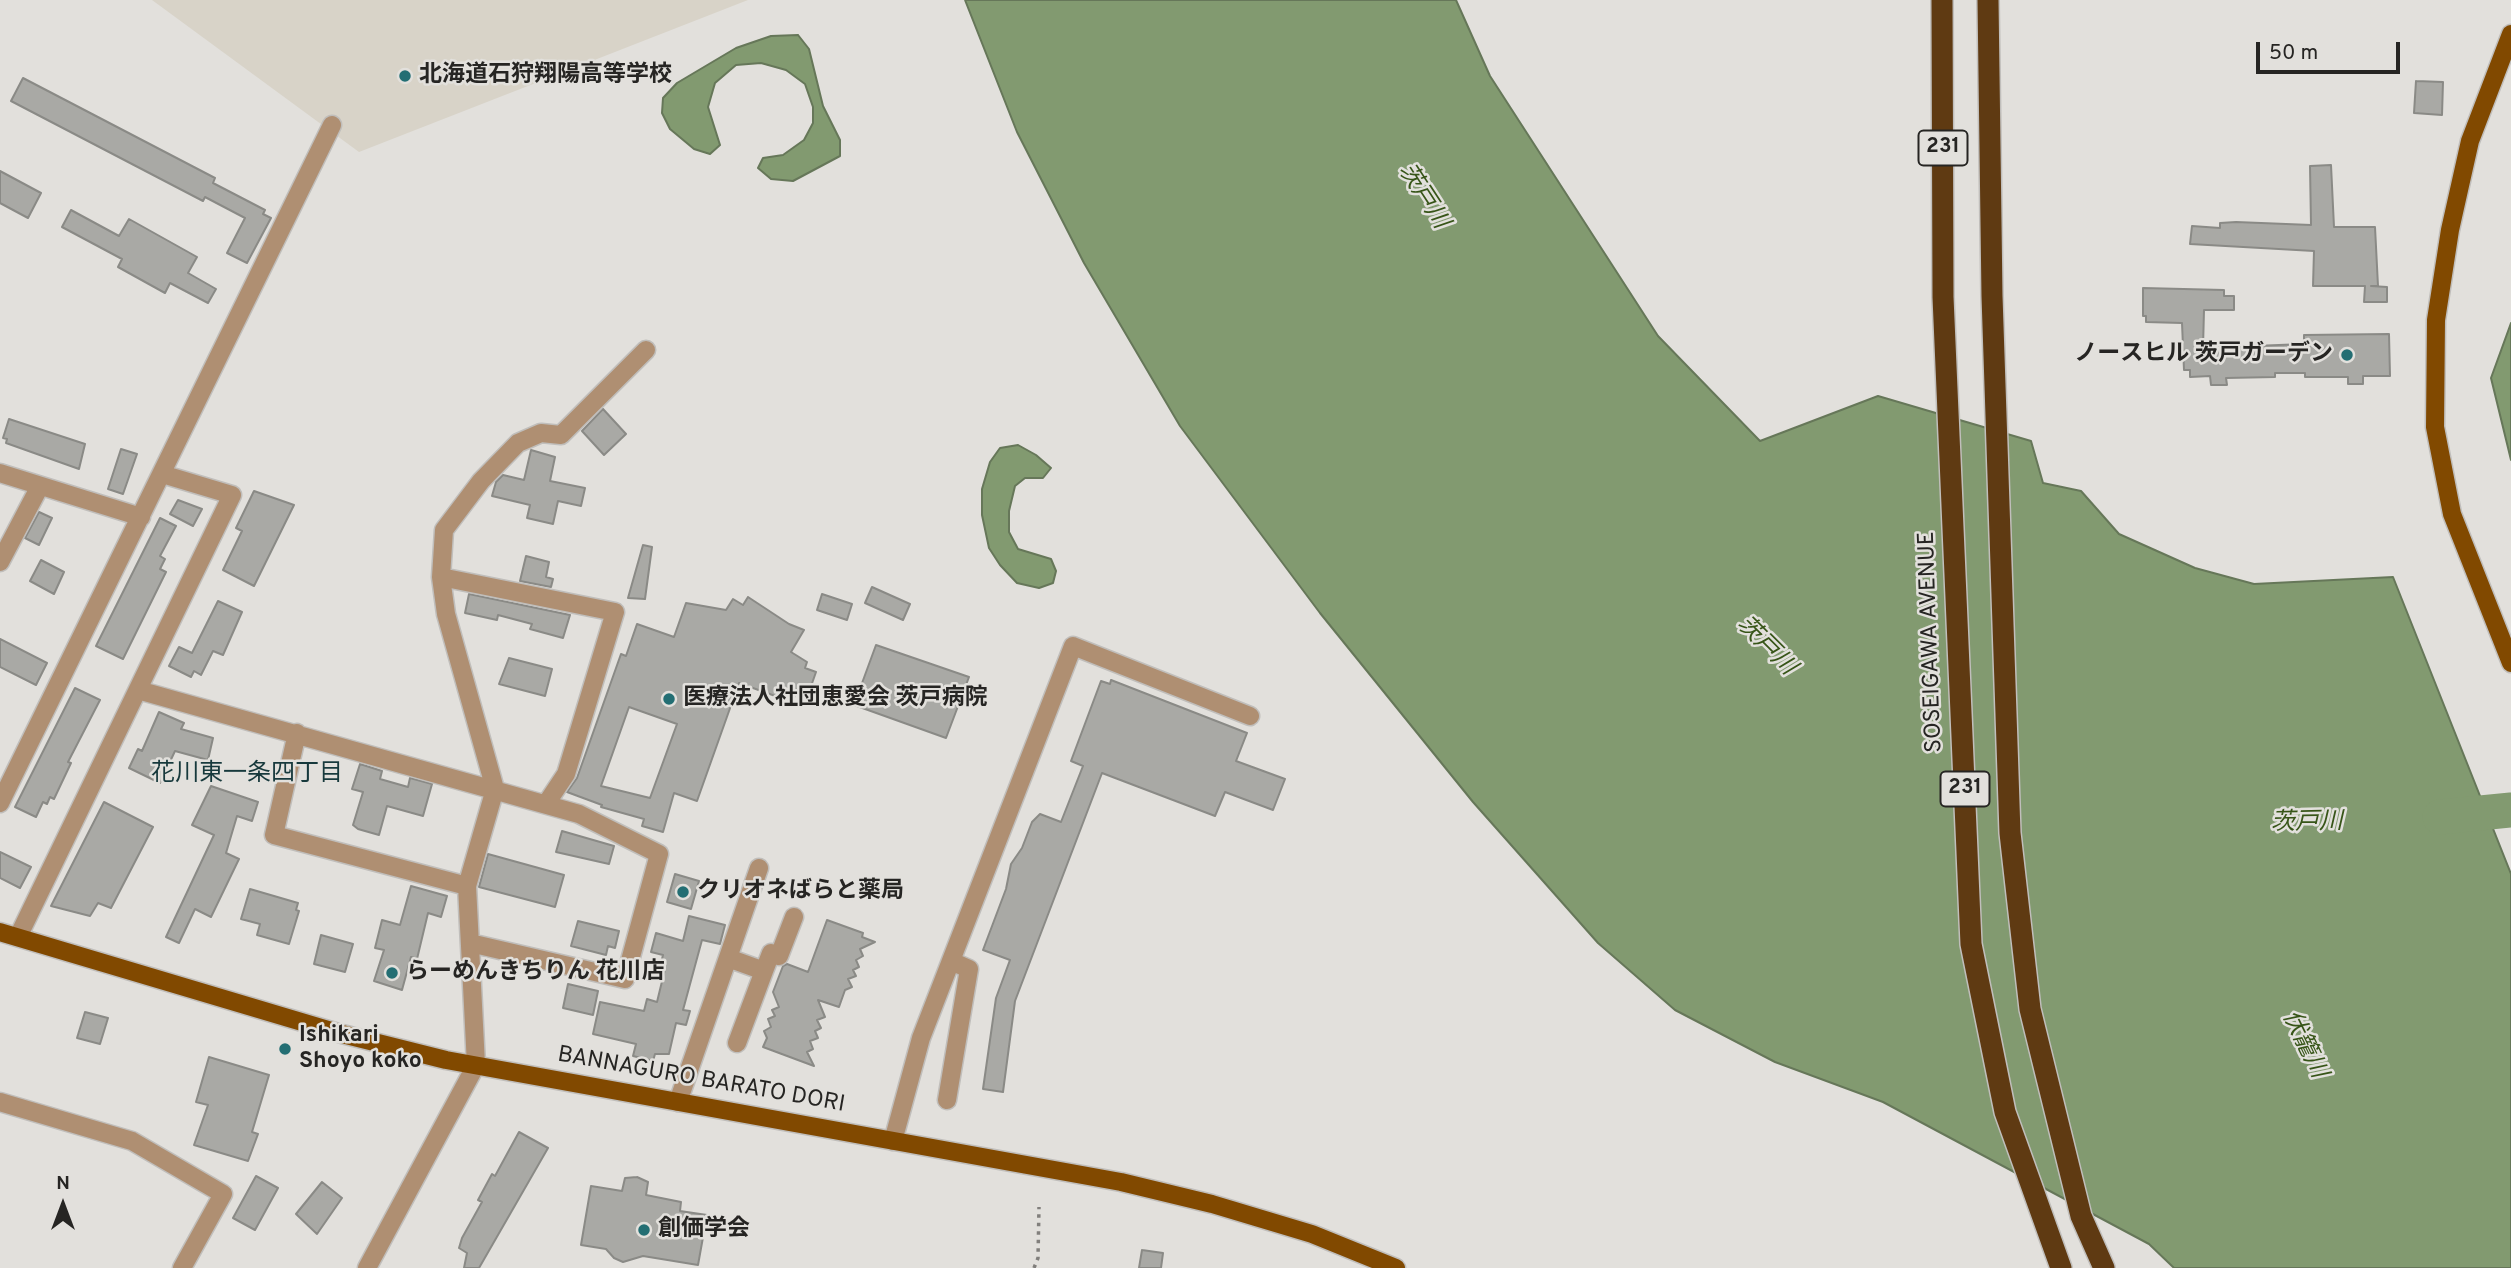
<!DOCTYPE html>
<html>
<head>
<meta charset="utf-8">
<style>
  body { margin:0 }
  #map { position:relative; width:2511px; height:1268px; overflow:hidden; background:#e2e0dc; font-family:Overpass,sans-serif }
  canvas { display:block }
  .north { position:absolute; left:28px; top:1170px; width:70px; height:70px; -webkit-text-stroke:5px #e2e0dc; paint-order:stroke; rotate:0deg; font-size:19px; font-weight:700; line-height:28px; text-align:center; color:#262523 }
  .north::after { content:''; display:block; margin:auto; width:24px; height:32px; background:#262523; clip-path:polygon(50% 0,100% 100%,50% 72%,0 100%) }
  .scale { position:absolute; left:2256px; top:42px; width:144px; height:32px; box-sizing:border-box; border:4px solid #262523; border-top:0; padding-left:9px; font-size:21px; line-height:24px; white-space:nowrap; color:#262523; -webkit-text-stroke:5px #e2e0dc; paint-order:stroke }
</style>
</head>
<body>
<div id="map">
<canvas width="2511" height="1268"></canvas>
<div class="north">N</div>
<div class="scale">50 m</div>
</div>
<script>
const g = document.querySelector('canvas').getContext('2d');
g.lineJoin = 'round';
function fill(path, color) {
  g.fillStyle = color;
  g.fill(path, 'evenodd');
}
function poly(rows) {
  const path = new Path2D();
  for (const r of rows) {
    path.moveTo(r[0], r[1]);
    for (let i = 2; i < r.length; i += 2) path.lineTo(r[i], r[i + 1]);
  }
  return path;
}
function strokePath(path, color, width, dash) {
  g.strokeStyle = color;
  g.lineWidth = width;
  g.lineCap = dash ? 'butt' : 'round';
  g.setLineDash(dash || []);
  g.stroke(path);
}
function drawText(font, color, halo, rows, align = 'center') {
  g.font = font + ' Overpass,"Noto Sans JP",sans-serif';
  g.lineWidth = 5;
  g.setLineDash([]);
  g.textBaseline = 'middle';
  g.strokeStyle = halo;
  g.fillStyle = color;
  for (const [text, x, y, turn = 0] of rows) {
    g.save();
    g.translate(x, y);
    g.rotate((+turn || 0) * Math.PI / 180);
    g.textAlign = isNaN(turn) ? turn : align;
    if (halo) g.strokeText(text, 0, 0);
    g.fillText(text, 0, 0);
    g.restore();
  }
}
const built = poly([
  [152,0,748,0,359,152]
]);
const water = poly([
  [965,0,1456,0,1490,76,1658,336,1760,441,1878,396,2031,441,2043,483,2081,491,2119,534,2195,568,2254,584,2393,577,2511,874,2511,1268,2174,1268,2149,1244,1883,1102,1775,1062,1675,1010,1598,943,1473,802,1320,613,1180,426,1084,263,1017,132,965,0],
  [798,35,809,49,823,106,840,140,840,156,793,181,771,179,758,168,763,158,783,155,804,140,813,123,813,107,805,84,786,70,761,63,736,65,715,83,708,107,720,145,710,154,694,149,670,129,662,113,663,98,677,83,736,48,771,36,798,35],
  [2511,323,2511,460,2491,378,2511,323],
  [1018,445,1036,455,1051,468,1043,478,1025,478,1015,486,1009,511,1009,532,1018,549,1051,559,1056,571,1053,583,1039,588,1017,583,1000,565,989,548,982,515,982,489,990,462,1000,448,1018,445]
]);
const river = poly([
  [2440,817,2511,810]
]);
const building = poly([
  [23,78,215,178,213,183,265,210,263,214,271,218,247,263,227,253,245,218,205,197,203,201,11,101,23,78],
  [2416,81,2443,82,2442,115,2414,113,2416,81],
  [2331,165,2334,227,2375,227,2378,286,2371,286,2387,287,2387,302,2364,302,2365,286,2313,286,2314,251,2190,244,2192,226,2220,228,2220,223,2236,222,2311,225,2310,166,2331,165],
  [0,171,41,193,28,218,0,203,0,171],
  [71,210,119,236,129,219,197,257,188,273,216,289,208,303,170,283,165,293,118,267,122,259,62,227,71,210],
  [2143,288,2224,290,2224,296,2234,296,2234,310,2204,310,2203,348,2304,344,2304,335,2389,334,2390,376,2363,376,2363,384,2348,384,2348,377,2305,377,2305,373,2275,373,2275,377,2226,378,2227,385,2211,385,2210,376,2190,377,2190,370,2184,370,2182,323,2146,322,2146,316,2143,316,2143,288],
  [603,409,626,434,604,455,582,431,603,409],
  [9,419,85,444,79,469,6,443,7,439,3,438,9,419],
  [121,449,137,454,123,494,108,489,121,449],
  [531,450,555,457,550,481,585,488,581,506,558,501,553,524,527,518,530,505,492,496,496,482,503,475,524,480,531,450],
  [254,491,294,505,254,586,223,570,242,531,236,528,254,491],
  [178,500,202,509,193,526,170,514,178,500],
  [39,512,52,518,39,545,25,538,39,512],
  [160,518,176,526,160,556,165,559,160,569,166,572,123,659,96,646,160,518],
  [643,545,652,547,645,599,628,598,643,545],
  [526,556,549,562,546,577,553,579,551,587,520,581,526,556],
  [41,560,64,572,54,594,30,581,41,560],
  [872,587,910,604,903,620,865,603,872,587],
  [469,594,570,615,563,638,530,629,532,624,498,615,497,620,465,613,469,594],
  [822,594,852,604,847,620,817,610,822,594],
  [748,597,789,624,804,630,791,652,807,662,805,668,816,672,809,692,798,688,792,702,739,683,697,801,674,793,663,832,642,826,644,819,601,807,602,805,567,792,577,778,621,654,626,656,637,624,674,637,686,603,726,610,733,599,743,605,748,597],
  [629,707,677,724,650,798,601,786,629,707],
  [218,601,242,612,223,655,213,651,201,675,194,671,191,677,169,666,179,647,192,653,218,601],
  [0,639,47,663,36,685,0,667,0,639],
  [876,645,969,677,946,738,854,705,876,645],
  [509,658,552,669,545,696,499,684,509,658],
  [1111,680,1247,733,1236,761,1285,779,1273,810,1225,792,1215,816,1102,773,1015,1001,1003,1092,983,1089,996,998,1010,960,983,950,1006,889,1011,864,1022,848,1032,822,1040,814,1061,822,1083,766,1071,761,1101,681,1110,684,1111,680],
  [75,688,100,700,68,762,71,763,54,799,50,797,47,804,43,802,36,817,15,807,75,688],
  [159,712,184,723,181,729,213,738,208,760,175,751,160,783,129,768,138,749,142,751,159,712],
  [360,764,382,771,380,779,408,787,410,778,432,784,423,816,387,806,379,835,358,829,353,825,363,792,352,789,360,764],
  [211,786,258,802,252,821,237,816,226,853,239,859,211,917,195,909,179,943,166,937,214,835,192,825,211,786],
  [104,802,153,827,111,908,98,903,90,916,51,906,104,802],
  [562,831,614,846,609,864,556,852,562,831],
  [0,852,31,867,20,888,0,878,0,852],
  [488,854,564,875,555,907,479,887,488,854],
  [675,874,699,881,691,909,667,902,675,874],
  [411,886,447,896,441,917,428,913,417,959,411,957,402,990,374,981,384,950,375,948,382,920,400,925,411,886],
  [250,889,298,903,296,910,299,911,289,944,257,935,260,924,241,919,250,889],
  [689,916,725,925,720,944,702,940,683,1010,690,1011,686,1025,676,1023,669,1054,655,1054,653,1061,633,1056,636,1044,593,1034,600,1002,644,1011,647,999,657,1002,665,969,660,967,663,955,651,952,656,933,683,941,689,916],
  [827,920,863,933,862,937,875,942,860,949,863,956,856,960,859,967,853,970,856,976,848,979,852,987,845,990,839,1007,818,1000,825,1017,817,1020,821,1028,815,1031,818,1038,810,1041,813,1049,807,1052,814,1066,763,1047,767,1038,764,1031,771,1027,768,1019,775,1016,772,1010,779,1007,773,992,783,966,787,964,808,972,827,920],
  [578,921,619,931,615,948,608,946,606,955,571,946,578,921],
  [321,935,353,944,345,972,314,964,321,935],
  [568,984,598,991,593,1015,563,1008,568,984],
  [85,1012,108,1018,100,1044,77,1038,85,1012],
  [209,1057,269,1075,252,1132,258,1134,248,1161,194,1145,208,1105,196,1102,209,1057],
  [519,1132,548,1148,479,1268,464,1268,467,1253,459,1248,462,1238,482,1202,478,1200,492,1174,495,1176,519,1132],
  [256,1176,278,1188,255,1230,233,1218,256,1176],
  [637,1177,648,1182,646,1195,681,1202,680,1211,707,1215,698,1265,643,1256,623,1262,614,1258,606,1249,581,1245,591,1186,622,1191,625,1178,637,1177],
  [322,1182,342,1198,317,1234,296,1214,322,1182],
  [1142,1250,1163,1253,1161,1268,1139,1268,1142,1250]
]);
const path = poly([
  [1034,1268,1038,1258,1039,1207]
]);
const minor = poly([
  [0,473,141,517],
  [0,562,40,486],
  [441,577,615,612,566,774,546,804],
  [138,690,579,814,659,854,625,979,470,943],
  [297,733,274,835,467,886],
  [0,803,332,125],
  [18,937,232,495,162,474],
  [728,958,764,971,737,1043],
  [764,971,771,953,779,956,794,917],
  [947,1100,969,969,951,961],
  [0,1102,132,1141,223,1194,182,1268],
  [678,1102,759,868],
  [893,1141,921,1038,1073,646,1250,716],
  [367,1268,476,1065,467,886,495,789,446,614,441,577,444,530,481,481,518,443,541,433,561,435,646,350]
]);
const major = poly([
  [2511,34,2470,141,2450,230,2436,320,2435,427,2452,514,2511,663],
  [0,932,342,1034,446,1060,1121,1182,1212,1204,1312,1234,1396,1268]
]);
const highway = poly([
  [1942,0,1943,297,1971,944,2005,1112,2061,1268],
  [1988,0,1992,296,2010,833,2030,1009,2081,1216,2104,1268]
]);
const markers = [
  [405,76,7,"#236e73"],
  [2347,355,7,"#236e73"],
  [669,699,7,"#236e73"],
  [683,892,7,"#236e73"],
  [392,973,7,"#236e73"],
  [285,1049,7,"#236e73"],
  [644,1230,7,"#236e73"]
];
const shields = [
  [1943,148,49],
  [1965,789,49]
];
const shieldNames = [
  ["231",1943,148],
  ["231",1965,789]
];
const poiNames = [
  ["北海道石狩翔陽高等学校",419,76],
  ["ノースヒル 茨戸ガーデン",2333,355,"right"],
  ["医療法人社団恵愛会 茨戸病院",683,699],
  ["クリオネばらと薬局",697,892],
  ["らーめんきちりん 花川店",406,973],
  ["Ishikari",299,1036],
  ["Shoyo koko",299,1062],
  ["創価学会",658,1230]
];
const streetNames = [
  ["SOSEIGAWA AVENUE",1932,642,-92],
  ["BANNAGURO BARATO DORI",701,1081,10]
];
const waterNames = [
  ["茨戸川",1422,197,57],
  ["茨戸川",1765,647,45],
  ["茨戸川",2307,824,-1],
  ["伏籠川",2303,1045,64]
];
const neighbourhoodNames = [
  ["花川東一条四丁目",247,775]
];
fill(built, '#d8d3c8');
fill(water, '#829a70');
strokePath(water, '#667759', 2);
strokePath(river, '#829a70', 35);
fill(building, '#a9a9a5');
strokePath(building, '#8a8a86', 2);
strokePath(minor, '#c0bebb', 21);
strokePath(major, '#c0bebb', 21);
strokePath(highway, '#c0bebb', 24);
strokePath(path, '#817f7c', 3.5, [3.5, 5]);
strokePath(minor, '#af8f72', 18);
strokePath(major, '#814900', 18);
strokePath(highway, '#5f3a12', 21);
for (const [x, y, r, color] of markers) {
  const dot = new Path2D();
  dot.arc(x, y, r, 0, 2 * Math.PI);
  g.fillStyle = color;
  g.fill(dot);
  strokePath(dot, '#e2e0dc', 2.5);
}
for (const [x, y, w] of shields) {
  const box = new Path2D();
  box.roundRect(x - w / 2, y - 17.5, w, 35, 5);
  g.fillStyle = '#e2e0dc';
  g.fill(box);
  strokePath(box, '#262523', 2);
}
drawText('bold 21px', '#262523', null, shieldNames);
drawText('bold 23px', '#262523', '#e2e0dc', poiNames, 'left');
drawText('23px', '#262523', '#e2e0dc', streetNames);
drawText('italic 24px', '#375518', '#e2e0dc', waterNames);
drawText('24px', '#17393c', '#e2e0dc', neighbourhoodNames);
</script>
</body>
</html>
